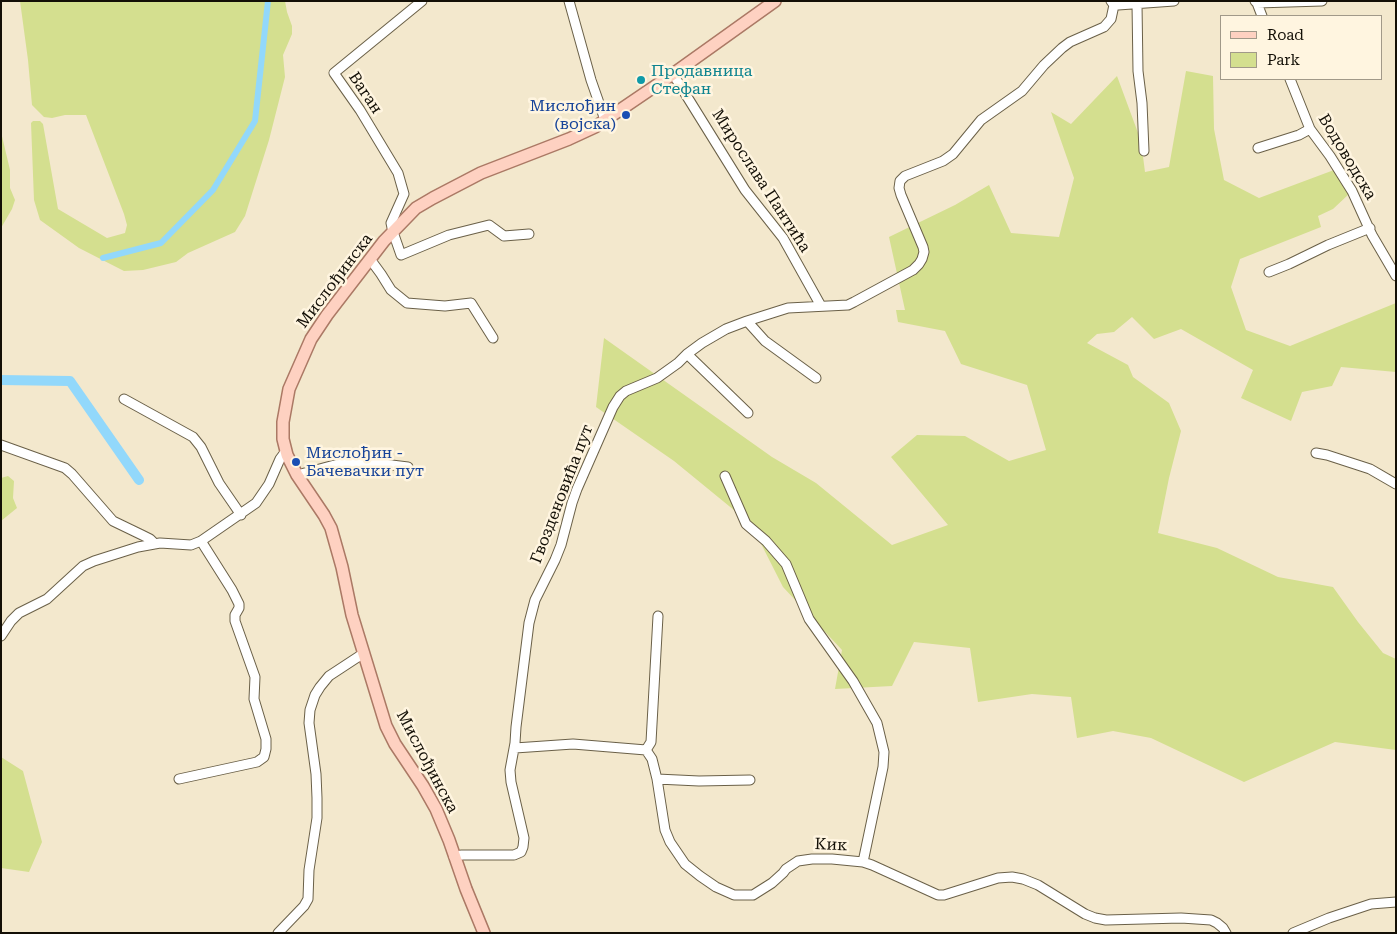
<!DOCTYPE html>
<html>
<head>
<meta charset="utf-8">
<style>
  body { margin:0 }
  #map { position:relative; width:1397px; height:934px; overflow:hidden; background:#f3e8cd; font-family:"Roboto Serif",serif }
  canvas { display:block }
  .frame { position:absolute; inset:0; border:2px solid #130f06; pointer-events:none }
  .legend { position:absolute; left:1220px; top:15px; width:162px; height:65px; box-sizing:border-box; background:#fff5e0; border:1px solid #a19989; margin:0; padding:6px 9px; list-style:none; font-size:15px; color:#130f06 }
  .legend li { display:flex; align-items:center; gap:10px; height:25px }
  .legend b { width:25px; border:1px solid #a19989 }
</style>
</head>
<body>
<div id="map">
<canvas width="1397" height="934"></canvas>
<div class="frame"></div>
<ul class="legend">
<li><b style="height:6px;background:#fed1c1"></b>Road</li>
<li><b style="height:14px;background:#d4df8f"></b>Park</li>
</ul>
</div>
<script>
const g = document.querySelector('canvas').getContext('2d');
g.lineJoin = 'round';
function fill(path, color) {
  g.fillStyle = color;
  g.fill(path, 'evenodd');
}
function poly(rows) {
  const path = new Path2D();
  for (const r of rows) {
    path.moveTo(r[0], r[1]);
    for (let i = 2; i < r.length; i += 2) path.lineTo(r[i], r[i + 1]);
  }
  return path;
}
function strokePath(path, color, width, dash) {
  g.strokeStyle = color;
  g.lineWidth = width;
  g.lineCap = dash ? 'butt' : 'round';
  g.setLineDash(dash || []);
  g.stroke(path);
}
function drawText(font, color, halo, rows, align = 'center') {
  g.font = font + ' "Roboto Serif",serif';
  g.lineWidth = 5;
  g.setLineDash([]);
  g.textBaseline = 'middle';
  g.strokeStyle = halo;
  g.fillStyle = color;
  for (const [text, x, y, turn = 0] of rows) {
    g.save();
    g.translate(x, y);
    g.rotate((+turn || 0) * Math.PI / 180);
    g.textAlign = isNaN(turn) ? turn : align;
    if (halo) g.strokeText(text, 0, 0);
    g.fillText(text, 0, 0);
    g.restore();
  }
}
const green = poly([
  [20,1,285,1,287,12,292,26,292,34,283,55,285,77,269,140,245,216,235,232,188,253,176,262,143,270,124,271,79,248,40,220,34,200,31,123,33,121,40,121,43,124,58,209,107,238,125,233,127,225,124,214,86,115,65,115,52,118,44,117,32,105,28,60],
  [1186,71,1213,76,1214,129,1224,180,1259,198,1334,170,1349,194,1333,209,1318,216,1321,227,1240,259,1231,287,1246,330,1290,346,1396,303,1396,372,1341,367,1332,386,1302,392,1291,421,1241,398,1253,370,1181,329,1154,339,1132,317,1114,332,1097,334,1087,343,1128,365,1133,377,1169,403,1181,431,1169,478,1158,533,1217,548,1278,577,1333,587,1358,622,1383,653,1396,659,1396,750,1335,742,1244,782,1151,738,1113,731,1077,738,1071,697,1032,694,978,702,970,648,914,642,892,686,835,689,842,650,783,587,751,524,674,461,596,407,604,338,772,457,816,483,892,545,948,525,891,457,917,435,965,436,1009,461,1046,450,1027,385,961,364,945,331,898,322,896,310,905,310,889,237,955,205,989,185,1011,233,1059,237,1074,178,1051,112,1071,124,1117,76,1141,141,1145,172,1169,167],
  [1,132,10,170,10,188,15,200,12,209,1,228],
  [8,476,14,481,13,498,17,508,1,521,1,478],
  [1,757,23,771,42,842,29,872,1,868]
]);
const canal = poly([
  [103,258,161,243,213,190,255,121,268,1]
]);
const river = poly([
  [1,380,70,381,139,480]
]);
const minor = poly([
  [422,1,334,73,360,110,398,173,404,194,391,223,393,232,401,255,449,235,489,225,504,236,529,234],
  [569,1,591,80,605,120],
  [1111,1,1114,5,1118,5,1174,1],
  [1255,1,1257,3,1262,16],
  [1257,3,1322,1],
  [1137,4,1138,71,1142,103,1144,151],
  [673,74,745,190,783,238,821,306],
  [1290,79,1310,129,1330,156,1352,191,1372,235,1396,276],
  [1258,148,1299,135,1310,129],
  [370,259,381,274,391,290,407,303,445,306,471,303,493,338],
  [1269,272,1289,264,1328,245,1370,228],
  [747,321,765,341,816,378],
  [687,354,748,413],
  [124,399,193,437,201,447,219,483,241,515],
  [1,445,65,468,72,474,113,521,142,535,150,539,155,544],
  [1316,453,1327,455,1370,469,1396,484],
  [297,475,342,463,367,462,408,467],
  [725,476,746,524,766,541,786,564,809,619,853,681,877,723,884,752,883,767,863,862],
  [1,636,11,621,19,613,47,599,83,566,94,561,138,547,160,543,191,545,201,541,256,503,269,484,280,459,286,451],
  [515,748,573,744,646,750,652,759,657,779,665,830,670,842,685,864,700,876,716,887,734,895,753,895,772,883,783,873,786,869,798,861,812,859,832,859,863,862,872,865,938,895,944,895,998,878,1012,877,1023,879,1038,885,1085,914,1095,918,1106,920,1181,918,1211,920,1217,923,1223,928,1226,933],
  [646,750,651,742,658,616],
  [179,779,257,762,264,757,266,749,266,739,254,699,255,677,235,621,235,615,239,608,239,604,232,590,201,541],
  [657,779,699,781,750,780],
  [454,857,461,855,514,855,521,852,523,847,524,838,511,782,510,770,515,743,516,727,529,623,535,600,555,560,561,545,572,503,577,489,613,407,620,396,626,391,657,378,678,363,687,354,702,343,726,329,747,321,788,308,848,305,854,302,913,270,919,264,922,259,924,252,923,247,901,195,899,188,900,181,905,176,943,161,953,154,981,120,1022,91,1044,65,1062,48,1070,42,1104,27,1111,19,1114,5],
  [278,933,304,906,308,899,309,870,317,818,317,798,316,774,309,723,310,710,315,695,320,687,329,676,364,653],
  [1293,933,1329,918,1371,904,1396,902]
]);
const major = poly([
  [484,933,466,889,449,840,436,809,423,786,395,744,386,726,352,615,342,567,331,528,324,515,297,475,287,455,283,439,283,422,289,389,311,339,327,315,384,241,416,208,433,198,481,173,569,139,595,127,673,74,775,1]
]);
const markers = [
  [641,80,5,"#0f9aa8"],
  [626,115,5,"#1a4fb4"],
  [296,462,5,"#1a4fb4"]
];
const cultureNames = [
  ["Продавница",651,71],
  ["Стефан",651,89]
];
const streetNames = [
  ["Ваган",365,93,56],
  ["Водоводска",1347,157,59],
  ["Мирослава Пантића",761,181,57],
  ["Мислођинска",335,281,-53],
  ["Гвозденовића пут",562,494,-69],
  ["Мислођинска",427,762,62],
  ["Кик",831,845,2]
];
const transitNames = [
  ["Мислођин",616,106],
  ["(војска)",616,124],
  ["Мислођин -",306,453,"left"],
  ["Бачевачки пут",306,471,"left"]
];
fill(green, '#d4df8f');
strokePath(canal, '#92d8fb', 6);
strokePath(river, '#92d8fb', 10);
strokePath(minor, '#6a6048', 11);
strokePath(major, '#ab7965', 14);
strokePath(minor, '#fff', 9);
strokePath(major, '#fed1c1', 11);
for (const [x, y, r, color] of markers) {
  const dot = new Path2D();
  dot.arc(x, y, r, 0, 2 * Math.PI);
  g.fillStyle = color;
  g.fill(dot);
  strokePath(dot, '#fff5e0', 2);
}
drawText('16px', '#0d838f', '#fff5e0', cultureNames, 'left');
drawText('16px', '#130f06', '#fff5e0', streetNames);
drawText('16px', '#164399', '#fff5e0', transitNames, 'right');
</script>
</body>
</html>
